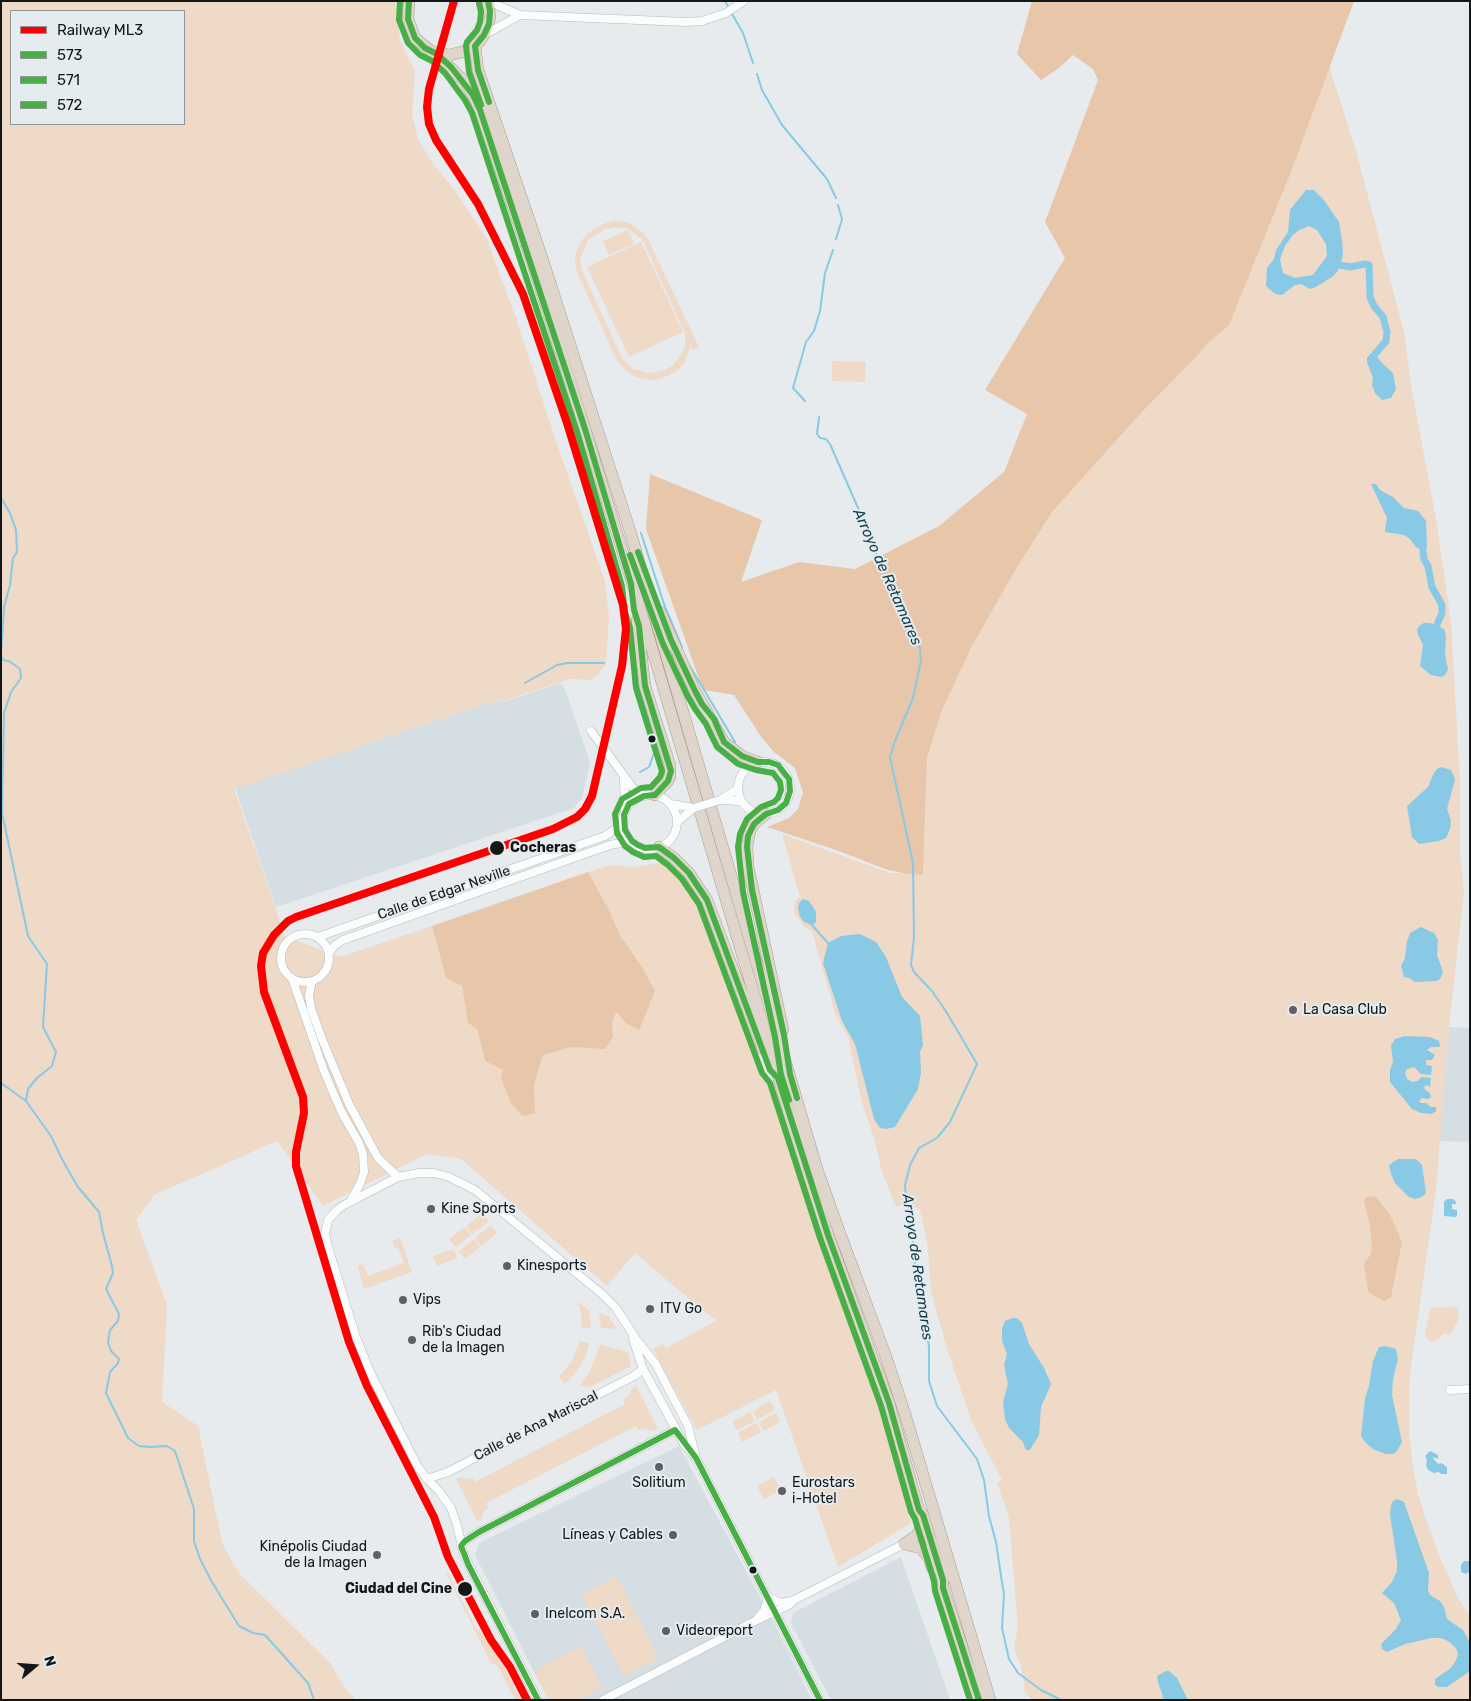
<!DOCTYPE html>
<html>
<head>
<meta charset="utf-8">
<style>
  body { margin:0 }
  #map { position:relative; width:1471px; height:1701px; overflow:hidden; background:#e7ebed; font-family:Rubik,sans-serif }
  canvas { display:block }
  .frame { position:absolute; inset:0; border:2px solid #141718; pointer-events:none }
  .legend { position:absolute; left:10px; top:10px; width:175px; height:115px; box-sizing:border-box; background:#e5ecef; border:1px solid #919799; margin:0; padding:6px 9px; list-style:none; font-size:15px; color:#141718 }
  .legend li { display:flex; align-items:center; gap:10px; height:25px }
  .legend b { width:25px; border:1px solid #919799 }
  .north { position:absolute; left:10px; top:1641px; width:50px; height:50px; -webkit-text-stroke:4px #e5ecef; paint-order:stroke; rotate:72deg; font-size:14px; font-weight:700; line-height:20px; text-align:center; color:#141718 }
  .north::after { content:''; display:block; margin:auto; width:18px; height:22px; background:#141718; clip-path:polygon(50% 0,100% 100%,50% 72%,0 100%) }
</style>
</head>
<body>
<div id="map">
<canvas width="1471" height="1701"></canvas>
<div class="frame"></div>
<ul class="legend">
<li><b style="height:6px;background:#f00"></b>Railway ML3</li>
<li><b style="height:6px;background:#47af45"></b>573</li>
<li><b style="height:6px;background:#47af45"></b>571</li>
<li><b style="height:6px;background:#47af45"></b>572</li>
</ul>
<div class="north">N</div>
</div>
<script>
const g = document.querySelector('canvas').getContext('2d');
g.lineJoin = 'round';
function fill(path, color) {
  g.fillStyle = color;
  g.fill(path, 'evenodd');
}
function poly(rows) {
  const path = new Path2D();
  for (const r of rows) {
    if (r.length === 3) {
      path.moveTo(r[0] + r[2], r[1]);
      path.arc(r[0], r[1], r[2], 0, 2 * Math.PI);
      continue;
    }
    path.moveTo(r[0], r[1]);
    for (let i = 2; i < r.length; i += 2) path.lineTo(r[i], r[i + 1]);
  }
  return path;
}
function strokePath(path, color, width, dash) {
  g.strokeStyle = color;
  g.lineWidth = width;
  g.lineCap = dash ? 'butt' : 'round';
  g.setLineDash(dash || []);
  g.stroke(path);
}
function drawText(font, color, halo, rows, align = 'center') {
  g.font = font + ' Rubik,sans-serif';
  g.lineWidth = 4;
  g.setLineDash([]);
  g.textBaseline = 'middle';
  g.strokeStyle = halo;
  g.fillStyle = color;
  for (const [text, x, y, turn = 0] of rows) {
    g.save();
    g.translate(x, y);
    g.rotate((+turn || 0) * Math.PI / 180);
    g.textAlign = isNaN(turn) ? turn : align;
    if (halo) g.strokeText(text, 0, 0);
    g.fillText(text, 0, 0);
    g.restore();
  }
}
const built = poly([
  [560,683,564,687,590,762,582,798,574,808,276,907,235,788,497,700,503,702],
  [1449,1027,1470,1028,1470,1142,1439,1141],
  [679,1446,775,1625,812,1700,549,1700,534,1672,475,1555,479,1543],
  [901,1557,950,1700,831,1700,791,1623,793,1613]
]);
const green = poly([
  [1,1,395,1,400,40,415,71,412,115,418,139,433,164,453,188,486,237,514,313,558,447,605,581,609,617,606,664,599,673,591,680,570,679,503,701,497,700,234,789,275,906,284,936,340,957,432,926,446,978,462,986,468,1023,477,1029,485,1061,503,1070,535,1113,534,1085,543,1055,572,1047,605,1048,613,1037,612,1023,616,1012,626,1023,655,991,642,967,620,935,609,910,588,872,611,865,635,867,660,863,672,864,694,889,756,1047,785,1126,828,1258,875,1390,911,1523,838,1567,776,1390,697,1430,653,1349,663,1344,666,1348,718,1320,707,1314,635,1253,607,1286,461,1159,427,1154,323,1206,277,1141,154,1195,136,1220,167,1305,162,1402,198,1426,222,1543,238,1572,331,1664,344,1687,356,1700,1,1700],
  [11,11,184,11,184,124,11,124],
  [1329,66,1356,151,1404,332,1412,391,1436,519,1451,622,1460,781,1460,853,1464,891,1449,1027,1436,1190,1410,1373,1409,1429,1412,1460,1418,1494,1424,1514,1439,1555,1458,1598,1470,1617,1470,1700,1032,1700,1025,1692,1021,1665,1016,1655,1014,1644,1018,1629,1009,1517,997,1483,1002,1480,971,1420,948,1352,931,1292,928,1247,920,1209,902,1205,896,1207,882,1172,874,1138,861,1099,848,1037,836,1016,812,932,804,926,794,912,795,901,800,897,782,834,890,873,923,875,927,758,942,710,966,656,1013,574,1052,512,1141,413,1195,358,1208,343,1229,325,1291,172,1314,110],
  [616,221,627,222,634,226,640,230,648,239,699,347,693,350,691,346,684,363,678,370,663,378,654,380,636,377,628,372,617,361,576,270,575,259,577,249,582,240,588,233,597,227,606,223],
  [616,227,628,229,642,239,685,333,685,346,681,355,672,366,665,370,650,373,633,369,622,358,582,271,580,260,588,240,605,229],
  [628,230,634,244,609,255,603,241],
  [641,242,683,332,629,357,587,267],
  [832,361,866,362,865,382,832,381],
  [483,1213,489,1221,472,1234,466,1226],
  [491,1225,497,1233,481,1246,475,1238],
  [465,1227,471,1235,456,1247,449,1239],
  [400,1238,412,1272,364,1289,358,1266,363,1264,368,1276,404,1263,398,1247,395,1248,392,1241],
  [474,1239,480,1247,465,1259,459,1251],
  [454,1249,457,1258,437,1266,433,1256],
  [577,1301,589,1310,591,1328,582,1328,581,1313],
  [1451,1306,1459,1309,1458,1320,1450,1335,1443,1334,1440,1338,1434,1342,1428,1340,1425,1334,1430,1310,1435,1307,1442,1308],
  [599,1312,609,1317,617,1329,601,1328],
  [580,1341,589,1343,586,1356,575,1373,565,1384,559,1377,572,1361],
  [600,1345,628,1352,631,1366,590,1387,579,1386,590,1372],
  [636,1386,658,1428,653,1431,643,1429,639,1431,636,1426,486,1503,488,1508,484,1511,481,1519,477,1521,456,1479,460,1478,468,1479,472,1477,475,1482,625,1404,623,1400,630,1394,631,1389],
  [770,1401,775,1410,757,1420,753,1411],
  [750,1412,755,1421,737,1430,732,1422],
  [776,1413,781,1422,763,1431,759,1422],
  [756,1423,761,1432,742,1442,738,1433],
  [774,1477,781,1490,764,1499,757,1486],
  [446,1573,448,1573,477,1630,479,1629,503,1665,521,1700,515,1700,498,1666,491,1663],
  [616,1576,659,1658,624,1676,582,1595],
  [581,1646,602,1687,579,1700,549,1700,534,1672]
]);
const forest = poly([
  [1032,1,1354,1,1291,172,1229,325,1208,343,1195,358,1141,413,1052,512,1013,574,972,646,942,710,927,758,923,875,907,874,885,869,836,850,767,827,789,818,798,809,803,792,795,768,774,752,762,738,734,695,703,690,646,529,650,474,762,520,741,582,799,562,855,569,939,526,1004,472,1027,414,985,390,1065,258,1045,222,1098,80,1093,69,1073,55,1059,68,1041,80,1017,54],
  [588,872,609,910,620,935,642,967,655,991,639,1030,626,1023,616,1012,612,1023,613,1037,605,1049,572,1047,543,1055,534,1085,535,1113,523,1116,511,1103,501,1078,503,1070,485,1061,477,1029,468,1023,462,986,446,978,432,926],
  [1375,1196,1390,1215,1402,1242,1391,1297,1384,1301,1368,1292,1364,1264,1371,1254,1372,1246,1370,1225,1364,1201,1366,1197]
]);
const water = poly([
  [1306,190,1314,190,1324,200,1339,222,1342,240,1343,255,1338,271,1332,277,1316,287,1310,289,1301,284,1295,285,1282,295,1275,294,1266,286,1267,268,1274,259,1276,250,1288,232,1290,210],
  [1309,226,1317,230,1326,244,1327,256,1313,275,1295,278,1283,273,1280,259,1285,246,1292,236,1299,230],
  [1371,353,1376,355,1382,363,1393,373,1396,389,1391,398,1382,400,1375,393,1372,385,1373,378,1367,362,1367,358],
  [1371,484,1376,484,1380,490,1393,497,1404,508,1418,511,1426,521,1427,547,1425,552,1416,547,1410,539,1404,535,1385,532,1385,528,1387,518],
  [1424,623,1430,623,1444,629,1446,636,1445,653,1448,670,1445,675,1441,677,1431,675,1420,666,1423,645,1418,634,1417,629,1420,625],
  [1441,767,1451,770,1455,779,1447,809,1451,821,1450,829,1446,838,1439,841,1419,844,1412,837,1407,806,1428,787,1434,773,1437,769],
  [803,899,809,901,816,912,816,922,812,925,804,922,800,917,798,909,799,903],
  [1421,927,1434,933,1438,940,1437,955,1443,972,1440,979,1436,981,1415,982,1410,978,1404,977,1401,966,1405,958,1407,941,1410,933],
  [860,934,876,942,886,957,902,997,920,1016,923,1045,920,1052,921,1073,918,1089,895,1127,886,1129,880,1128,874,1119,855,1044,842,1021,823,963,828,943,841,936],
  [1405,1036,1430,1037,1439,1041,1440,1047,1431,1047,1427,1050,1435,1055,1432,1060,1426,1060,1426,1065,1432,1066,1431,1075,1421,1074,1414,1067,1407,1069,1405,1072,1407,1079,1412,1082,1418,1081,1421,1077,1431,1078,1430,1087,1427,1085,1424,1087,1425,1090,1429,1092,1431,1097,1428,1099,1422,1098,1419,1101,1421,1103,1426,1103,1431,1107,1436,1107,1436,1111,1432,1114,1421,1113,1412,1109,1390,1082,1390,1070,1393,1062,1391,1046,1395,1039],
  [1398,1159,1416,1159,1422,1165,1426,1193,1422,1197,1415,1199,1409,1197,1395,1183,1391,1174,1389,1165],
  [1447,1199,1453,1199,1456,1202,1456,1204,1452,1204,1452,1209,1457,1210,1457,1216,1455,1217,1444,1216,1444,1202],
  [1012,1318,1017,1318,1022,1323,1029,1344,1044,1368,1051,1384,1041,1407,1039,1435,1030,1450,1026,1450,1023,1442,1009,1428,1005,1419,1003,1402,1008,1384,1004,1365,1007,1354,1002,1341,1002,1329,1005,1321],
  [1385,1346,1396,1349,1398,1359,1393,1379,1392,1395,1402,1442,1397,1451,1393,1454,1386,1454,1373,1449,1366,1443,1361,1436,1365,1398,1369,1386,1373,1361,1379,1347],
  [1430,1451,1438,1455,1438,1459,1433,1457,1433,1458,1438,1464,1441,1463,1447,1467,1447,1474,1441,1474,1439,1472,1434,1473,1428,1470,1426,1465,1427,1460,1425,1456],
  [1397,1499,1404,1502,1429,1573,1428,1590,1430,1595,1440,1601,1444,1607,1447,1619,1463,1630,1470,1643,1470,1671,1447,1687,1439,1687,1435,1685,1435,1679,1451,1668,1456,1660,1458,1654,1456,1648,1448,1641,1441,1638,1431,1638,1405,1644,1387,1652,1382,1649,1381,1644,1396,1629,1401,1620,1394,1603,1382,1593,1392,1582,1397,1571,1397,1561,1390,1515,1391,1505,1393,1501],
  [1464,1561,1470,1561,1470,1571,1466,1574,1461,1572,1461,1565],
  [1166,1671,1169,1671,1177,1678,1188,1700,1164,1700,1158,1682,1157,1676]
]);
const stream = poly([
  [725,1,729,8],
  [731,12,743,33,753,63],
  [757,74,762,90,782,125,827,179,836,198],
  [836,239,842,219,838,205],
  [805,401,793,388,806,342,814,331,820,311,825,273,833,250],
  [819,417,817,434,820,438,826,439,830,444,862,517,890,589,920,648,921,660,913,698,895,741,890,757,913,863,914,938,911,965,914,972,932,991,947,1013,977,1064,950,1122,937,1138,919,1148,910,1165,905,1185,906,1198,912,1222,914,1259,924,1310,929,1347,929,1381,937,1406,977,1459,984,1480,989,1516,996,1542,1001,1576,1004,1594,1002,1628,1009,1659,1018,1673,1041,1690,1061,1700],
  [1,498,10,513,16,530,17,552,13,558,10,585,4,607,1,655,3,660,9,661,20,669,21,678,11,692,4,713,2,813,28,936,47,964,43,1027,56,1052,52,1066,37,1078,28,1089,26,1101],
  [641,533,665,607,682,647],
  [688,663,735,742],
  [633,682,639,687,648,719,654,753,649,767,640,772],
  [525,683,557,665,567,663,604,663],
  [812,925,828,943],
  [1,1083,26,1101,51,1136,63,1161,78,1187,99,1212,103,1233,112,1266,113,1273,106,1289,119,1314,118,1321,110,1330,108,1342,111,1351,119,1359,118,1363,110,1372,106,1393,128,1438,139,1446,150,1447,167,1446,175,1451,194,1509,194,1541,200,1559,212,1582,239,1626,253,1633,265,1635,308,1683,314,1700]
]);
const canal = poly([
  [1340,265,1350,267,1365,264,1369,265,1370,297,1374,306,1383,317,1387,332,1386,341,1375,354],
  [1423,551,1424,559,1428,566,1432,587,1442,605,1442,613,1437,625]
]);
const minor = poly([
  [492,1,499,6,520,15],
  [484,35,520,15,686,22,702,21,726,13,744,1],
  [591,731,633,788,644,796],
  [764,788,26],
  [624,777,625,810],
  [650,822,27],
  [720,800,741,801],
  [720,800,738,789],
  [671,804,694,808],
  [677,822,694,808],
  [305,958,24],
  [318,937,605,836,624,823],
  [329,953,334,946,343,940,610,845,632,841],
  [292,978,324,1071,341,1111,359,1143,363,1155,364,1172,360,1184,351,1200],
  [312,981,309,995,311,1008,322,1039,349,1104,378,1158,398,1177],
  [633,1339,643,1369,660,1400,684,1444,696,1458,820,1700],
  [1450,1390,1470,1389],
  [427,1479,448,1472,634,1376,643,1369],
  [461,1546,465,1541,479,1532,675,1430],
  [757,1619,764,1611,768,1597,781,1603,792,1601],
  [538,1700,464,1555,457,1525,451,1508,439,1491,427,1479,418,1467,370,1372,356,1337,328,1247,325,1234,328,1220,337,1210,344,1205,398,1177,419,1173,434,1173,449,1177,475,1190,602,1294,616,1308,636,1339,655,1363,688,1426,696,1458],
  [603,1700,755,1621,789,1605,794,1600,904,1544]
]);
const highway = poly([
  [409,1,408,19,415,38,431,51,450,55,469,50,480,41,484,35,490,17,488,1],
  [475,46,478,70,543,261,630,531,817,1169,839,1231,885,1354,905,1414,990,1700],
  [437,54,465,82,473,95,480,110,533,265,585,429,642,615,792,1123,828,1235,889,1403,919,1510,923,1515,943,1580,943,1588,979,1700],
  [660,612,695,691,724,742,742,756,758,762],
  [637,620,645,686,670,765,670,776,668,781,655,795],
  [766,814,754,824,750,831,747,847,748,866,783,1030],
  [659,847,674,858,689,873,707,900,763,1049],
  [904,1544,921,1548,929,1558,932,1568],
  [904,1544,916,1536,921,1529,919,1516]
]);
const tram = poly([
  [597,775,599,750],
  [374,886,400,880]
]);
const minorBridge = poly([
  [694,808,720,800]
]);
const bus1 = poly([
  [409,1,408,19,415,38,425,48,437,54,451,67,473,95,480,110,585,429,631,584,634,610,639,626,645,686,671,771,668,781,655,795,644,796,629,804,624,815,625,830,632,841,638,845,645,848,659,847,674,858,689,873,707,900,770,1070,778,1078,828,1235,889,1403,919,1510,923,1515,943,1580,943,1588,979,1700],
  [488,1,490,11,489,24,484,35,475,46,478,70,489,102],
  [638,552,671,640,695,691,702,704,714,719,724,742,742,756,758,762,769,762,778,765,789,779,790,791,786,803,778,810,766,814,754,824,748,836,747,847,752,890,784,1035,790,1074,797,1098]
]);
const bus2 = poly([
  [400,1,399,20,408,43,420,55,432,61,445,73,465,100,472,113,577,432,622,586,625,612,630,628,636,688,662,771,660,777,651,787,641,788,622,799,615,814,617,833,625,846,633,852,644,857,656,856,668,865,682,879,699,904,762,1073,770,1083,820,1238,881,1406,911,1512,915,1519,934,1581,935,1591,970,1700],
  [479,3,481,12,480,22,477,30,467,42,466,46,469,72,481,105],
  [630,555,663,644,687,695,695,709,706,724,717,747,738,764,756,770,773,773,780,782,781,790,778,798,774,802,761,807,747,819,740,834,738,847,743,892,775,1037,781,1075,789,1100]
]);
const bus3 = poly([
  [538,1700,468,1564,461,1546,465,1541,479,1532,675,1430,696,1458,820,1700]
]);
const rail1 = poly([
  [454,1,429,89,427,107,429,124,436,140,478,204,523,294,567,423,623,605,626,629,622,666,592,796,585,809,577,817,553,829,296,917,288,921,274,935,263,953,261,966,264,992,303,1097,304,1113,296,1152,296,1166,349,1342,367,1386,434,1517,448,1557,491,1640,510,1667,527,1700]
]);
const markers = [
  [652,739,4.5,"#141718"],
  [497,848,8,"#141718"],
  [1293,1010,5,"#5e6163"],
  [431,1209,5,"#5e6163"],
  [507,1266,5,"#5e6163"],
  [403,1300,5,"#5e6163"],
  [650,1309,5,"#5e6163"],
  [412,1340,5,"#5e6163"],
  [659,1467,5,"#5e6163"],
  [782,1491,5,"#5e6163"],
  [673,1535,5,"#5e6163"],
  [377,1555,5,"#5e6163"],
  [753,1570,4.5,"#141718"],
  [465,1589,8,"#141718"],
  [535,1614,5,"#5e6163"],
  [666,1631,5,"#5e6163"]
];
const stopNames = [
  ["Cocheras",510,848],
  ["Ciudad del Cine",452,1589,"right"]
];
const streetNames = [
  ["Calle de Edgar Neville",444,893,-19],
  ["Calle de Ana Mariscal",536,1426,-27]
];
const poiNames = [
  ["La Casa Club",1303,1010],
  ["Kine Sports",441,1209],
  ["Kinesports",517,1266],
  ["Vips",413,1300],
  ["ITV Go",660,1309],
  ["Rib's Ciudad",422,1332],
  ["de la Imagen",422,1348],
  ["Solitium",659,1483,"center"],
  ["Eurostars",792,1483],
  ["i-Hotel",792,1499],
  ["Líneas y Cables",663,1535,"right"],
  ["Kinépolis Ciudad",367,1547,"right"],
  ["de la Imagen",367,1563,"right"],
  ["Inelcom S.A.",545,1614],
  ["Videoreport",676,1631]
];
const waterNames = [
  ["Arroyo de Retamares",887,577,66],
  ["Arroyo de Retamares",917,1267,82]
];
fill(built, '#d5dee3');
fill(green, '#efd9c7');
fill(forest, '#e8c6a9');
fill(water, '#88c9e6');
strokePath(stream, '#88c9e6', 2);
strokePath(canal, '#88c9e6', 7);
strokePath(minor, '#b7babc', 9);
strokePath(highway, '#a9a095', 12);
strokePath(minor, '#fbfcfc', 8);
strokePath(highway, '#dfd5ca', 11);
strokePath(tram, '#cecfcf', 1);
strokePath(minorBridge, '#b7babc', 9, []);
strokePath(minorBridge, '#fbfcfc', 8);
strokePath(bus1, '#47af45', 6);
strokePath(bus2, '#47af45', 6);
strokePath(bus3, '#47af45', 6);
strokePath(rail1, '#f00', 8);
for (const [x, y, r, color] of markers) {
  const dot = new Path2D();
  dot.arc(x, y, r, 0, 2 * Math.PI);
  g.fillStyle = color;
  g.fill(dot);
  strokePath(dot, '#e5ecef', 2);
}
drawText('bold 14px', '#141718', '#e5ecef', stopNames, 'left');
drawText('14px', '#141718', '#e5ecef', streetNames);
drawText('14px', '#141718', '#e5ecef', poiNames, 'left');
drawText('italic 15px', '#123c4d', '#e5ecef', waterNames);
</script>
</body>
</html>
